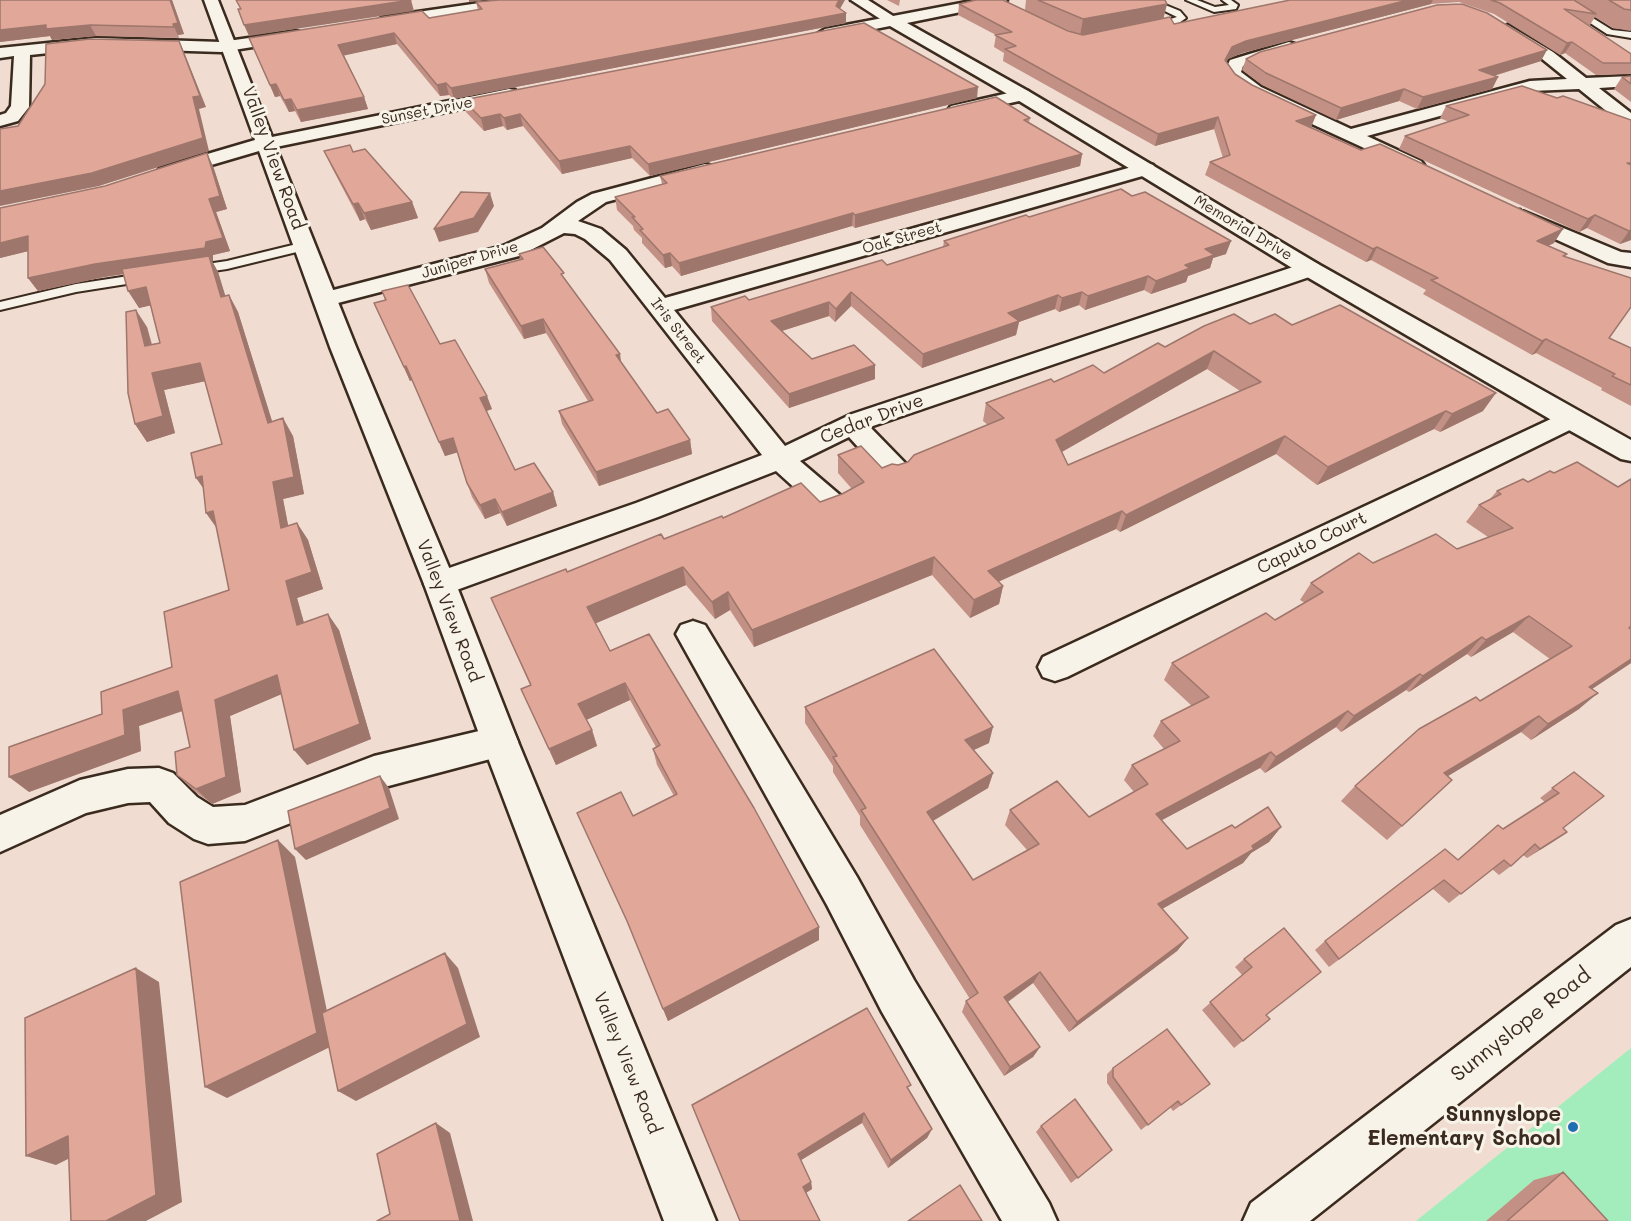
<!DOCTYPE html>
<html>
<head>
<meta charset="utf-8">
<style>
  body { margin:0 }
  canvas { display:block; background:#f0dcd1 }
</style>
</head>
<body>
<canvas width="1631" height="1221"></canvas>
<script>
const g = document.querySelector('canvas').getContext('2d');
g.lineJoin = 'round';
function fill(path, color) {
  g.fillStyle = color;
  g.fill(path, 'evenodd');
}
function poly(rows) {
  const path = new Path2D();
  for (const r of rows) {
    path.moveTo(r[0], r[1]);
    for (let i = 2; i < r.length; i += 2) path.lineTo(r[i], r[i + 1]);
  }
  return path;
}
function strokePath(path, color, width, dash) {
  g.strokeStyle = color;
  g.lineWidth = width;
  g.lineCap = dash ? 'butt' : 'round';
  g.setLineDash(dash || []);
  g.stroke(path);
}
function drawText(font, color, halo, rows, align = 'center') {
  g.font = font + ' Mali,sans-serif';
  g.lineWidth = 6;
  g.setLineDash([]);
  g.textBaseline = 'middle';
  g.strokeStyle = halo;
  g.fillStyle = color;
  for (const [text, x, y, turn = 0] of rows) {
    g.save();
    g.translate(x, y);
    g.rotate((+turn || 0) * Math.PI / 180);
    g.textAlign = isNaN(turn) ? turn : align;
    if (halo) g.strokeText(text, 0, 0);
    g.fillText(text, 0, 0);
    g.restore();
  }
}
const green = poly([
  [1631,1048,1631,1221,1416,1221]
]);
const service = poly([
  [1142,0,1153,0,1180,11,1186,18,1176,25,1148,30,1148,26,1177,17,1142,0],
  [1186,0,1197,0,1215,7,1229,5,1222,0,1231,0,1238,5,1236,9,1214,12,1186,0],
  [1555,0,1564,0,1612,30,1631,32,1631,38,1607,34,1555,0],
  [305,242,311,246,309,249,227,269,193,274,187,270,193,266,227,261,305,242],
  [148,273,152,274,154,277,152,280,76,292,0,310,0,302,76,284,148,273]
]);
const minor = poly([
  [500,0,551,0,544,4,473,11,383,27,375,22,383,17,500,0],
  [851,0,868,0,901,21,898,24,888,24,851,0],
  [1508,25,1553,52,1586,78,1631,76,1631,86,1599,88,1631,113,1631,127,1625,126,1579,89,1531,91,1367,136,1421,161,1424,165,1421,169,1414,171,1249,95,1224,73,1230,60,1289,42,1295,44,1297,47,1295,50,1243,66,1241,72,1261,87,1351,129,1530,81,1567,79,1541,58,1503,33,1500,30,1503,27,1508,25],
  [297,31,303,33,305,36,303,39,221,52,96,48,30,55,29,107,18,121,0,126,0,115,6,113,11,106,14,56,0,58,0,48,96,38,221,42,297,31],
  [1022,90,1028,91,1031,95,1028,99,957,115,951,114,948,110,951,106,1022,90],
  [1146,163,1153,165,1156,169,1153,173,674,310,785,446,852,414,1302,264,1310,262,1318,264,1321,269,1318,274,870,427,906,464,910,471,906,478,896,481,886,478,849,437,800,461,841,496,845,503,841,510,830,513,819,510,776,471,658,517,440,596,429,593,424,584,429,575,636,503,762,455,610,260,585,239,575,234,564,233,519,256,334,304,326,306,318,304,314,299,318,294,503,246,542,228,577,202,592,194,705,164,712,166,715,170,712,174,606,202,578,221,601,229,626,250,665,298,1146,163],
  [1520,210,1621,252,1631,253,1631,267,1608,263,1513,220,1509,216,1513,212,1520,210],
  [1570,410,1580,413,1584,419,1580,425,1067,677,1055,681,1043,677,1038,667,1043,657,1570,410],
  [693,621,705,625,857,877,914,980,1049,1203,1057,1221,1002,1221,882,1012,827,905,676,634,681,625,693,621],
  [500,726,513,731,518,742,513,753,377,789,245,841,208,844,194,839,169,823,150,802,128,803,86,813,0,852,0,815,80,780,128,769,159,768,173,773,197,797,213,807,245,805,374,756,500,726]
]);
const tertiary = poly([
  [204,0,218,0,272,137,509,89,515,90,518,94,515,98,509,99,276,147,356,347,456,584,518,742,716,1221,664,1221,482,742,424,584,330,347,259,151,167,178,160,176,157,172,160,168,255,140,204,0],
  [977,0,1007,0,1000,4,907,23,1028,91,1318,264,1631,440,1631,461,1621,459,1560,425,1302,274,1016,99,890,26,825,39,817,34,825,29,977,0],
  [1631,919,1631,967,1310,1221,1243,1221,1251,1203,1616,925,1631,919]
]);
const wall = poly([
  [0,0,172,0,184,34,178,35,179,38,96,36,52,40,50,36,0,42],
  [887,0,900,0,899,6],
  [1026,0,1165,0,1167,4,1163,18,1174,24,1290,0,1631,0,1631,31,1613,28,1595,17,1590,25,1588,25,1631,54,1631,74,1596,75,1565,53,1560,55,1494,14,1459,2,1431,4,1242,53,1228,59,1226,62,1235,74,1252,85,1316,115,1311,127,1554,243,1548,246,1567,254,1565,256,1609,338,1631,348,1631,406,1601,390,1602,388,1536,353,1532,355,1423,294,1426,290,1371,260,1366,262,1205,175,1210,162,1223,158,1214,129,1155,146,1003,61,1004,53,994,47,996,35,958,15,959,4,1025,10],
  [1039,17,1072,32,1068,31],
  [476,2,840,9,846,13,846,23,454,99,449,95,440,96,397,44,344,55,364,97,368,109,301,122,295,111,289,112,280,96,275,97,249,38,429,18,478,10],
  [1246,59,1541,61,1494,76,1498,77,1492,89,1417,109,1399,101,1336,120,1262,85,1242,70],
  [1631,76,1631,102,1614,89,1622,77],
  [977,98,650,176,632,158,562,174,523,126,507,130,503,126,484,131,466,112,463,100],
  [1557,98,1631,120,1631,240,1620,244,1587,228,1579,232,1399,149,1405,136,1449,122,1440,118,1446,106],
  [1030,118,1029,122,1082,154,1080,166,855,228,852,226,681,276,672,266,665,268,642,243,642,238,634,230,633,226,617,210,615,197,662,184,660,176],
  [324,151,353,152,412,202,418,218,371,230,365,219,360,221,331,166],
  [213,166,227,209,216,212,230,251,213,255,213,261,212,261,218,272,225,296,229,295,238,312,272,422,293,436,304,494,283,499,288,526,297,523,308,540,323,589,297,598,304,623,339,630,371,739,307,765,281,694,230,716,241,792,212,804,193,790,177,775,190,747,183,711,139,726,141,751,29,792,102,714,172,667,229,590,222,444,205,381,164,390,175,433,147,442,135,424,147,327,152,344,160,343,151,305,139,308,123,274,104,277,38,291,28,278,28,251,0,258,0,208],
  [1029,217,1226,254,1213,258,1210,268,1188,276,1186,282,1151,294,1144,290,1085,310,1079,305,1059,312,1055,309,1019,322,1016,335,922,368,851,306,835,322,829,316,782,331,812,359,875,379,789,408,712,321,711,307,749,300,887,265,943,247,944,241],
  [519,254,565,279,621,363,657,413,690,440,692,454,599,486,562,424,559,411,588,401,546,333,524,339,489,283,485,269,520,259],
  [382,291,440,344,492,409,486,411,515,470,553,492,557,506,507,526,500,513,485,519,472,497,467,483,458,452,445,456,412,380,410,381,374,303,385,300],
  [1250,324,1292,325,1483,411,1440,432,1434,429,1317,485,1276,454,1120,532,1116,529,998,582,1003,586,999,604,970,618,932,575,754,647,730,610,715,619,686,585,595,623,610,651,819,927,819,940,668,1021,632,932,577,813,633,816,674,796,657,765,653,749,656,747,630,700,586,720,592,730,597,746,556,765,521,689,530,685,491,598,723,518,820,502,842,494,852,489,838,473,838,455,882,468,898,465,908,462,988,425,983,421,986,403,1054,382,1104,373,1165,347],
  [1207,369,1240,391,1068,465,1062,452],
  [1554,473,1618,487,1631,479,1631,663,1592,689,1579,709,1531,740,1521,732,1448,776,1452,780,1387,840,1341,801,1355,786,1480,701,1550,659,1513,632,1471,657,1467,654,1409,692,1406,690,1341,732,1336,727,1265,773,1260,768,1162,820,1187,849,1235,828,1281,827,1269,842,1251,853,1243,863,1162,909,1188,938,1177,951,1069,1032,1033,983,1008,1002,1040,1047,1033,1057,1004,1076,962,1012,966,1001,970,999,860,825,860,816,833,772,833,766,805,723,805,707,989,743,973,750,993,773,988,788,933,821,973,880,1027,850,1005,825,1010,810,1089,817,1134,792,1124,780,1132,765,1164,749,1153,736,1161,721,1192,706,1164,680,1172,663,1275,620,1305,603,1300,600,1311,583,1373,563,1457,549,1488,537,1466,522,1479,505,1490,499,1497,491],
  [1574,772,1563,828,1554,841,1527,858,1523,855,1511,866,1499,875,1492,869,1449,903,1433,889,1329,967,1315,950,1325,941,1457,860,1498,825,1503,829,1545,802,1540,798],
  [1284,928,1266,1015,1270,1019,1234,1048,1202,1010,1242,975,1235,967,1244,959],
  [1113,1068,1210,1084,1173,1111,1170,1107,1141,1130,1107,1083,1107,1074],
  [909,1091,932,1129,927,1138,888,1168,862,1123,801,1160,811,1182,812,1189,806,1193,692,1105],
  [1041,1126,1112,1150,1071,1183,1036,1132],
  [1563,1172,1608,1221,1486,1221,1534,1180]
]);
const shadedWall = poly([
  [170,0,172,0,184,34,178,35,179,38,173,24],
  [411,0,414,11,249,36,244,25],
  [469,0,485,0,469,2],
  [839,0,845,0,837,14,846,13,846,23,454,99,451,88,836,6],
  [1408,0,1433,0,1431,4,1242,53,1228,59,1221,72,1225,60,1232,47,1246,41],
  [1167,4,1163,20,1080,36,1083,19],
  [46,25,90,25,96,36,52,40,50,36,0,42,0,30],
  [394,33,397,44,342,56,338,45],
  [179,41,184,52,206,107,199,109,209,151,99,186,0,206,0,191],
  [1572,42,1565,53,1560,55,1567,43],
  [1547,50,1541,61,1473,82,1479,70],
  [1498,77,1492,89,1417,109,1423,97],
  [446,83,449,95,440,96,437,85],
  [276,84,280,96,275,97,270,85],
  [978,87,977,98,650,176,648,164],
  [1404,89,1399,101,1336,120,1341,108],
  [364,97,368,109,301,122,297,110],
  [291,99,295,111,289,112,284,100],
  [500,114,503,126,484,131,481,118],
  [520,114,523,126,507,130,504,118],
  [1316,115,1311,127,1296,121],
  [1218,117,1214,129,1155,146,1158,134],
  [630,146,632,158,562,174,559,161],
  [207,153,213,166,227,209,216,212,230,251,213,255,213,261,212,261,218,272,231,314,221,297,211,261,104,277,38,291,28,278,209,199],
  [1082,154,1080,166,855,228,855,215],
  [490,193,494,206,478,232,439,242,434,229],
  [412,202,418,218,371,230,364,213],
  [358,203,365,219,360,221,353,204],
  [853,213,852,226,681,276,679,263],
  [1595,215,1587,228,1579,232,1588,219],
  [1563,229,1554,243,1528,255,1537,241],
  [1631,230,1631,240,1620,244,1629,231],
  [28,236,37,249,0,258,0,243],
  [1231,241,1226,254,1213,258,1210,268,1188,276,1186,282,1151,294,1156,281,1185,265,1205,249],
  [1377,247,1371,260,1366,262,1373,249],
  [670,253,672,266,665,268,663,255],
  [1148,276,1144,290,1085,310,1088,296],
  [146,287,157,304,139,308,128,291],
  [851,292,851,306,835,322,836,309],
  [1082,292,1079,305,1059,312,1062,298],
  [229,295,238,312,278,440,268,423],
  [1058,295,1055,309,1019,322,1016,335,922,368,923,354,1008,313],
  [829,302,829,316,772,334,771,321],
  [136,310,147,327,156,363,145,346],
  [543,319,546,333,524,339,521,326],
  [1546,339,1536,353,1532,355,1542,341],
  [1214,351,1207,369,1051,458,1056,440],
  [620,354,622,368,616,355],
  [200,363,211,380,164,390,175,433,147,442,135,424,152,373],
  [875,365,875,379,789,408,789,394],
  [406,366,412,380,410,381,404,367],
  [1496,393,1483,411,1440,432,1452,414],
  [487,396,492,409,484,412,480,398],
  [1446,411,1434,429,1317,485,1328,467],
  [283,418,293,436,304,494,283,499,292,545,281,528,273,482],
  [1285,436,1276,454,1120,532,1126,515],
  [453,438,459,452,445,456,439,442],
  [690,440,692,454,599,486,596,472],
  [202,476,208,495,196,478],
  [553,492,557,506,507,526,502,512],
  [495,499,500,513,485,519,480,505],
  [213,511,218,530,206,513],
  [1122,511,1116,529,984,588,988,571],
  [297,523,308,540,323,589,297,598,309,641,297,625,286,581],
  [934,557,932,575,754,647,752,630],
  [683,567,686,585,592,625,587,607],
  [1003,586,999,604,970,618,974,600],
  [728,592,730,610,715,619,712,602],
  [328,614,339,630,371,739,307,765,294,750],
  [1529,616,1513,632,1471,657,1486,640],
  [1482,637,1467,654,1409,692,1423,676],
  [1631,659,1631,663,1571,703,1589,687],
  [1420,674,1406,690,1341,732,1354,716],
  [277,675,289,691,230,716,241,792,212,804,196,789,215,700],
  [625,683,630,700,584,721,578,704],
  [178,691,193,707,139,726,141,751,29,792,9,777,123,710],
  [1598,693,1579,709,1531,740,1548,724],
  [1348,711,1336,727,1265,773,1276,757],
  [1539,716,1521,732,1428,788,1444,773],
  [993,727,989,743,961,756,965,740],
  [592,730,597,746,556,765,549,749],
  [1271,752,1260,768,1147,828,1156,814],
  [993,773,988,788,924,826,927,812],
  [380,776,389,788,399,819,306,860,295,849],
  [1281,827,1269,842,1251,853,1243,863,1148,917,1158,904,1252,846],
  [1567,832,1554,841,1527,858,1540,849],
  [278,840,295,857,334,1045,227,1098,205,1087],
  [819,927,819,940,668,1021,663,1009],
  [1188,938,1177,951,1069,1032,1077,1022],
  [445,953,458,968,480,1037,356,1101,338,1091],
  [136,968,159,982,182,1202,146,1221,106,1221],
  [1040,972,1033,983,999,1008,1004,997],
  [1040,1047,1033,1057,1004,1076,1010,1067],
  [864,1113,862,1123,798,1162,798,1154],
  [436,1123,450,1133,473,1221,460,1221],
  [932,1129,927,1138,888,1168,891,1160],
  [68,1136,96,1145,56,1165,26,1156],
  [811,1182,812,1189,804,1194,803,1187]
]);
const building = poly([
  [0,0,170,0,178,23,173,24,174,27,90,25,46,29,46,25,0,30,0,0],
  [236,0,411,0,244,25,238,9,241,9,236,0],
  [499,0,839,0,836,6,846,13,451,88,446,83,437,85,394,33,338,45,364,97,297,110,291,99,284,100,276,84,270,85,249,38,422,11,429,18,482,9,476,2,499,0],
  [976,0,1003,0,1068,31,1083,35,1170,17,1174,24,1290,0,1408,0,1246,41,1232,47,1225,60,1235,74,1252,85,1316,115,1296,121,1361,150,1380,144,1563,229,1537,241,1567,254,1563,256,1631,278,1631,307,1609,338,1631,348,1631,385,1612,376,1615,374,1546,339,1542,341,1431,280,1438,278,1377,247,1373,249,1210,162,1230,155,1218,117,1158,134,1005,49,1016,46,995,35,1012,32,959,4,976,0],
  [1038,0,1165,0,1167,4,1083,19,1038,0],
  [1491,0,1574,0,1596,14,1564,9,1631,54,1631,63,1603,63,1572,42,1567,43,1500,3,1491,0],
  [1609,0,1631,0,1631,10,1624,9,1609,0],
  [1462,4,1487,13,1547,50,1479,70,1498,77,1423,97,1404,89,1341,108,1266,73,1246,59,1260,52,1437,5,1462,4],
  [864,23,978,87,648,164,630,146,559,161,520,114,504,118,500,114,481,118,463,100,864,23],
  [90,39,179,41,200,96,193,97,203,138,92,173,0,191,0,129,18,126,45,84,46,44,90,39],
  [1631,76,1631,84,1622,77,1631,76],
  [1522,86,1557,98,1563,96,1631,120,1631,163,1627,163,1631,165,1631,230,1629,231,1595,215,1588,219,1581,216,1405,136,1469,115,1446,106,1522,86],
  [996,97,1030,118,1024,120,1082,154,855,215,853,213,679,263,670,253,663,255,640,230,643,229,632,217,635,217,615,197,667,183,660,176,996,97],
  [350,145,353,152,365,149,412,202,364,213,358,203,353,204,324,151,350,145],
  [207,153,220,196,209,199,223,238,206,242,205,248,95,264,28,278,28,236,0,243,0,208,105,186,207,153],
  [1121,189,1132,196,1145,192,1231,241,1205,249,1214,255,1185,265,1190,268,1156,281,1148,276,1088,296,1082,292,1062,298,1058,295,1008,313,1019,321,923,354,851,292,836,309,829,302,771,321,812,359,854,345,875,365,789,394,711,307,745,296,749,300,882,260,887,265,949,245,944,241,1026,215,1029,217,1121,189],
  [461,192,490,193,474,218,434,229,461,192],
  [543,247,564,273,561,274,620,354,616,355,657,413,668,409,690,440,596,472,559,411,593,400,543,319,521,326,485,269,523,259,519,254,543,247],
  [209,256,221,297,229,295,268,423,283,418,294,477,273,482,281,528,297,523,312,572,286,581,297,625,328,614,360,724,294,750,277,675,215,700,226,777,196,789,177,775,175,752,190,747,178,691,123,710,125,735,9,777,9,747,102,714,101,692,172,667,164,612,229,590,213,511,206,513,202,476,196,478,191,453,222,444,200,363,152,373,163,416,135,424,128,393,126,312,136,310,145,346,160,343,146,287,128,291,122,269,209,256],
  [408,285,440,344,455,340,487,396,480,398,515,470,534,463,553,492,502,512,495,499,480,505,467,483,453,438,439,442,406,366,404,367,374,303,386,300,382,291,408,285],
  [1340,305,1496,393,1452,414,1446,411,1328,467,1285,436,1126,515,1122,511,988,571,1003,586,974,600,934,557,752,630,728,592,712,602,683,567,587,607,610,651,649,634,754,808,819,927,663,1009,627,921,577,813,621,792,633,816,677,794,653,749,660,745,625,683,578,704,592,730,549,749,521,689,531,685,491,598,566,569,567,572,661,534,664,539,722,516,723,518,801,483,820,502,842,494,864,482,838,455,861,446,882,468,892,464,898,465,908,462,914,455,1004,418,986,403,1051,379,1054,382,1093,365,1104,373,1158,343,1165,347,1204,326,1234,314,1250,324,1275,314,1292,325,1340,305],
  [1214,351,1261,382,1068,465,1056,440,1214,351],
  [1577,462,1618,487,1631,479,1631,626,1629,628,1631,629,1631,659,1589,687,1598,693,1548,724,1539,716,1444,773,1452,780,1402,826,1355,786,1419,729,1476,697,1480,701,1572,646,1529,616,1486,640,1482,637,1423,676,1420,674,1354,716,1348,711,1276,757,1271,752,1156,814,1187,849,1232,825,1235,828,1268,807,1281,827,1252,846,1254,849,1158,904,1188,938,1077,1022,1040,972,1004,997,1040,1047,1010,1067,966,1001,978,993,861,810,866,808,833,757,837,756,805,707,934,649,993,727,965,740,993,773,927,812,973,880,1039,844,1010,810,1057,781,1089,817,1148,784,1132,765,1180,741,1161,721,1209,697,1172,663,1266,613,1275,620,1323,592,1311,583,1359,553,1373,563,1436,534,1457,549,1513,528,1479,505,1501,494,1497,491,1523,479,1528,482,1550,471,1554,473,1577,462],
  [1574,772,1604,796,1563,828,1567,832,1540,849,1535,844,1511,866,1504,860,1461,894,1444,880,1339,959,1325,941,1445,849,1458,860,1498,825,1503,829,1559,793,1552,788,1574,772],
  [380,776,390,808,295,849,288,811,380,776],
  [278,840,317,1033,205,1087,180,882,278,840],
  [1284,928,1321,972,1266,1015,1270,1019,1243,1041,1210,1002,1252,967,1244,959,1284,928],
  [445,953,467,1024,338,1091,322,1013,445,953],
  [136,968,156,1195,106,1221,71,1221,68,1136,26,1156,25,1018,136,968],
  [867,1008,911,1085,907,1087,932,1129,891,1160,864,1113,798,1154,811,1182,803,1187,820,1221,740,1221,692,1105,867,1008],
  [1167,1029,1210,1084,1181,1105,1178,1101,1148,1125,1113,1077,1113,1068,1167,1029],
  [1075,1099,1112,1150,1078,1178,1041,1126,1075,1099],
  [436,1123,460,1221,377,1221,390,1214,377,1154,436,1123],
  [1563,1172,1608,1221,1507,1221,1563,1172],
  [960,1185,982,1221,908,1221,960,1185]
]);
const markers = [
  [1573,1127,6,"#1f6fb2"]
];
const farStreetnames = [
  ["Sunset Drive",427,111,-11],
  ["Memorial Drive",1243,228,31],
  ["Oak Street",902,238,-16],
  ["Juniper Drive",470,260,-16],
  ["Iris Street",678,331,52]
];
const streetNames = [
  ["Valley View Road",273,158,70],
  ["Cedar Drive",872,419,-21],
  ["Caputo Court",1312,543,-26],
  ["Valley View Road",449,611,69],
  ["Valley View Road",627,1063,68]
];
const nearStreetnames = [
  ["Sunnyslope Road",1521,1025,-38]
];
const nearPoinames = [
  ["Sunnyslope",1561,1115],
  ["Elementary School",1561,1139]
];
fill(green, '#a3edbc');
strokePath(service, '#3b2a1e', 4);
strokePath(minor, '#3b2a1e', 5);
strokePath(tertiary, '#3b2a1e', 5);
fill(service, '#f7f3e8');
fill(minor, '#f7f3e8');
fill(tertiary, '#f7f3e8');
fill(wall, '#c29084');
fill(shadedWall, '#9e766c');
fill(building, '#e1a89a');
strokePath(building, '#9e766c', 1.5);
for (const [x, y, r, color] of markers) {
  const dot = new Path2D();
  dot.arc(x, y, r, 0, 2 * Math.PI);
  g.fillStyle = color;
  g.fill(dot);
  strokePath(dot, '#f7f3e8', 2);
}
drawText('15px', '#3b2a1e', '#f7f3e8', farStreetnames);
drawText('18px', '#3b2a1e', '#f7f3e8', streetNames);
drawText('21px', '#3b2a1e', '#f7f3e8', nearStreetnames);
drawText('bold 21px', '#3b2a1e', '#f7f3e8', nearPoinames, 'right');
</script>
</body>
</html>
